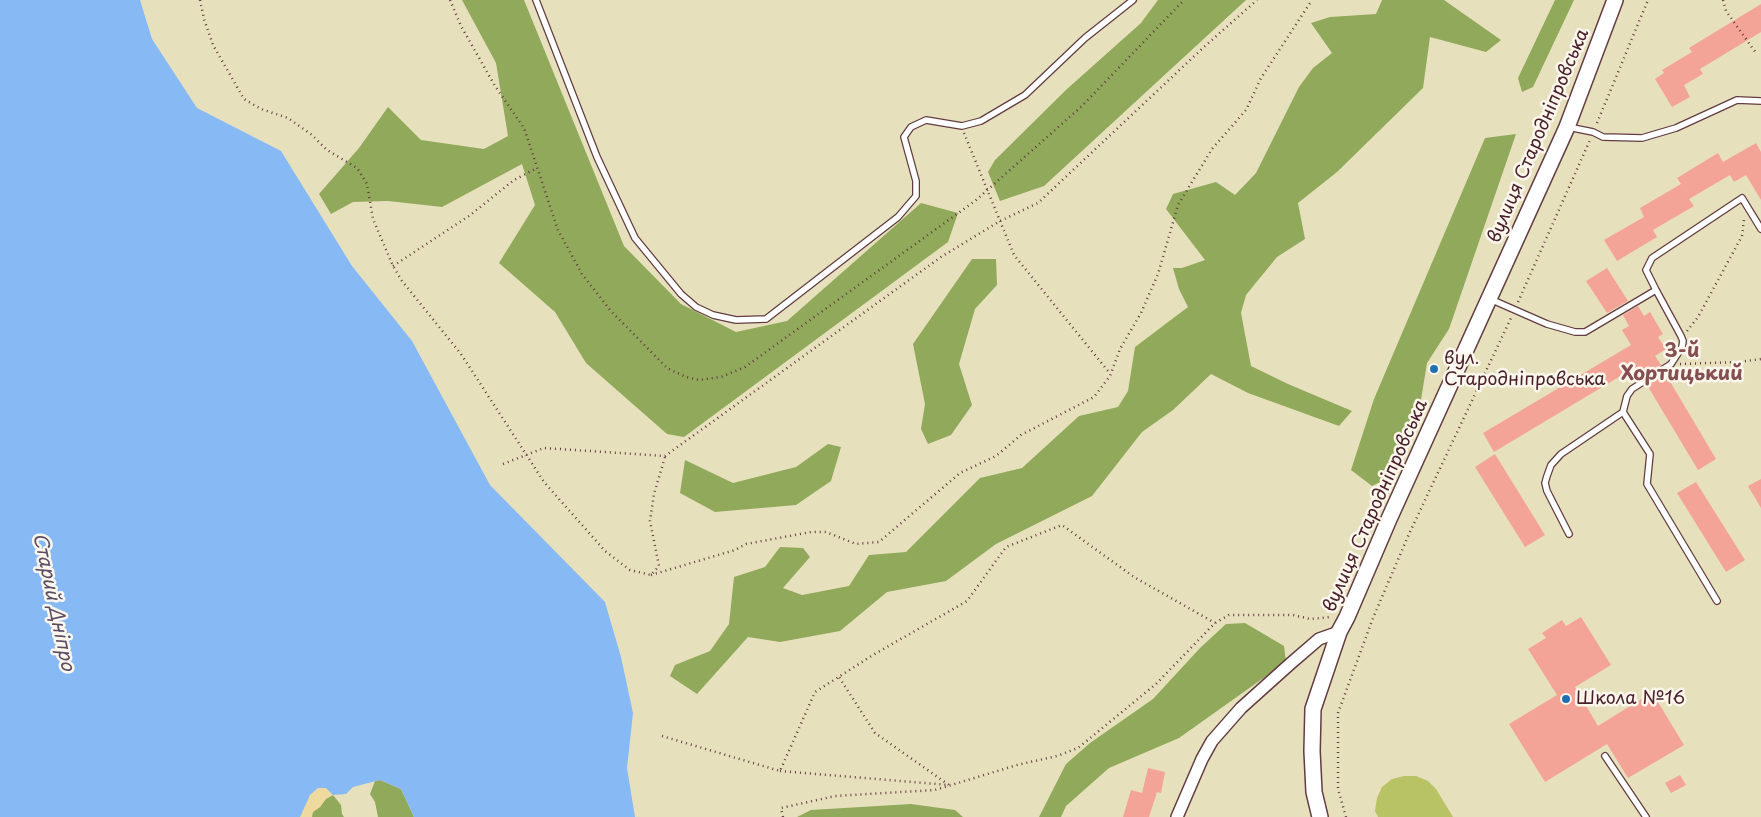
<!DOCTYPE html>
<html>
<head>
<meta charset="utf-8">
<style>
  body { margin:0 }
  canvas { display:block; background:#e7e0bd }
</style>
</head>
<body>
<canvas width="1761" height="817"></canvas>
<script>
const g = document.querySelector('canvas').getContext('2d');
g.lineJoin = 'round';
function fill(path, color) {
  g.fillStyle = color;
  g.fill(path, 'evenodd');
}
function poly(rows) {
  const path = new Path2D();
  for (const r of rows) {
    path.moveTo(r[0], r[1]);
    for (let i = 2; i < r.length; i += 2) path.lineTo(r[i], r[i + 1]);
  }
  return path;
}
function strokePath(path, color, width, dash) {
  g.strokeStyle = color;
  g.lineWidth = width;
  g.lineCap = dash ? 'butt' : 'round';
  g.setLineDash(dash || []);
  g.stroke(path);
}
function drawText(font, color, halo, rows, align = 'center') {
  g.font = font + ' "Playpen Sans",sans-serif';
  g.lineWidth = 5;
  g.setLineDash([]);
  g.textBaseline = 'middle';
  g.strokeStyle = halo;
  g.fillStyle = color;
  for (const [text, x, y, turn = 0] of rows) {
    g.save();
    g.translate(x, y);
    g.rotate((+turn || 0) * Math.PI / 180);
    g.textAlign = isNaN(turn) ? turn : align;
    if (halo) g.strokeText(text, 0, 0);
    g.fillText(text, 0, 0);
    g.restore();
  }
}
const green = poly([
  [1404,776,1416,776,1428,781,1436,789,1453,817,1378,817,1375,811,1377,798,1382,787,1392,779]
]);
const forest = poly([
  [462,0,524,0,624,246,681,304,736,332,787,321,921,203,958,213,948,242,684,437,667,434,586,363,555,312,499,263,535,205,522,164,442,207,388,201,353,202,331,214,319,194,359,148,388,107,421,140,484,149,508,136,496,63],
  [1158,0,1246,0,1044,186,1000,201,988,172,995,160,1067,89,1141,23],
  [1382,0,1444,0,1501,40,1486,52,1430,37,1423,88,1337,172,1298,203,1305,239,1277,257,1246,295,1241,313,1251,366,1288,384,1352,411,1339,426,1248,393,1211,374,1173,410,1142,432,1092,496,996,544,946,581,887,592,840,631,780,642,748,637,697,694,670,676,675,665,710,651,729,624,734,577,765,567,780,547,803,548,810,557,783,588,802,595,849,586,869,555,906,552,980,478,1022,468,1079,416,1118,407,1128,391,1135,347,1188,307,1179,289,1173,268,1182,268,1205,260,1166,209,1173,194,1216,182,1235,195,1256,173,1299,87,1313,68,1332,53,1311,23,1330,17,1376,14],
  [1555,0,1574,0,1533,87,1522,92,1518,78],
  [1516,134,1449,329,1427,363,1419,412,1389,478,1372,486,1351,470,1374,399,1485,138],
  [972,259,996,259,997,285,975,309,959,364,972,405,951,435,928,444,921,429,925,404,913,344],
  [828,444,841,447,831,481,796,505,715,512,680,493,685,460,733,483,796,467],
  [1245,623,1284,646,1286,662,1179,738,1109,768,1066,806,1061,817,1039,817,1066,764,1090,743,1153,699,1200,648,1226,624],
  [380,780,401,789,414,817,378,817,375,802,370,794,375,781],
  [333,795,341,805,342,814,344,817,312,817,312,812,320,807,325,799],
  [911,804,955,810,963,817,797,817,811,810]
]);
const sand = poly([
  [318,788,326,788,333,795,326,799,320,807,313,812,312,817,300,817,310,795]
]);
const water = poly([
  [0,0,140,0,152,39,197,108,281,151,352,266,412,341,490,485,605,602,621,657,633,713,627,768,635,817,414,817,401,789,380,780,353,787,346,794,333,795,326,788,318,788,310,795,300,817,0,817]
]);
const building = poly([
  [1761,4,1761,32,1700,69,1703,74,1684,85,1690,97,1672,107,1655,79,1664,73,1662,70,1692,52,1689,48],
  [1756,143,1761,152,1761,200,1746,175,1734,182,1730,175,1689,199,1694,206,1653,230,1657,237,1617,261,1604,240,1644,217,1640,208,1681,184,1677,178,1718,153,1723,162],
  [1607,268,1628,301,1607,313,1586,281],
  [1638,306,1644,316,1650,312,1663,334,1658,337,1666,349,1655,356,1661,365,1641,378,1636,369,1630,373,1629,371,1494,452,1483,433,1631,345,1622,330,1629,326,1623,315],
  [1665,373,1716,459,1698,470,1647,385],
  [1495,454,1545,535,1525,547,1475,467],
  [1761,479,1761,508,1748,486],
  [1696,482,1745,560,1726,572,1677,493],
  [1581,617,1611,665,1575,687,1598,726,1646,696,1652,706,1658,702,1684,745,1628,778,1607,744,1545,782,1509,724,1557,695,1528,649,1546,638,1542,633,1562,620,1566,626],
  [1148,768,1165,772,1161,793,1157,792,1149,817,1123,817,1131,790,1142,793],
  [1680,775,1686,785,1671,793,1665,783]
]);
const path = poly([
  [200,0,204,19,213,45,244,99,261,109,288,118,312,135,327,150,357,168,367,184,373,219,393,266,402,281,461,354,544,482,605,551,630,570,651,575,659,566,650,521,654,494,665,457],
  [450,0,461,26,495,86,524,128,558,230,582,274,610,310,667,368,686,377,699,380,721,377,745,367,975,201,1082,106,1184,0],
  [1723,0,1726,11,1756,53],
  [1597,123,1648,0],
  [964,133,1014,255,1108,371],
  [393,266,469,216,514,180,537,168],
  [1518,302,1590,140],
  [1687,331,1698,317,1742,236,1744,219],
  [1680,364,1739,362,1761,359],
  [503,464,544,448,665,456,941,257,1000,221,1038,203,1204,47,1257,0],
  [651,575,735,550,746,544,811,532,826,532,856,544,879,542,960,473,996,456,1021,435,1094,397,1110,376,1120,349,1141,313,1158,274,1178,205,1212,149,1246,110,1261,78,1312,0],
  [662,736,780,771,815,692,873,655,967,601,1006,547,1062,525,1134,577,1215,623],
  [780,771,949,785,875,733,839,677],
  [783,817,781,808,835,796,935,790,1017,765,1057,756,1078,748,1156,684,1215,623,1229,615,1293,615,1310,619,1331,617],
  [1346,817,1338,789,1338,713,1373,618,1409,534,1511,318]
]);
const service = poly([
  [536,0,597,157,635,238,681,294,696,307,713,315,736,320,766,319,898,217,916,196,916,181,904,137,911,127,926,120,962,126,981,121,1025,95,1085,38,1133,0],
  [1568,127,1593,132,1603,137,1642,138,1676,128,1737,100,1761,101],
  [1656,290,1646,270,1652,258,1742,198,1761,229],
  [1490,299,1547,324,1575,332,1585,332,1656,290,1681,336,1683,341,1682,347,1671,364,1632,389,1627,396,1623,412],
  [1569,534,1547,491,1545,483,1547,476,1551,465,1561,454,1623,412,1650,454,1647,484,1717,601],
  [1605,756,1646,817]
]);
const minor = poly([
  [1177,817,1202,759,1212,741,1241,708,1290,664,1319,639,1339,632]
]);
const tertiary = poly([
  [1320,817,1314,792,1312,751,1313,709,1339,632,1347,617,1389,519,1567,127,1615,0]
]);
const markers = [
  [1434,369,5,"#1f6fb2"],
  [1566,699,5,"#1f6fb2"]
];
const streetNames = [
  ["вулиця Стародніпровська",1539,136,-67],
  ["вулиця Стародніпровська",1376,506,-66]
];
const poiNames = [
  ["вул.",1444,359],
  ["Стародніпровська",1444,380],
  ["Школа №16",1576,699]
];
const waterNames = [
  ["Старий Дніпро",53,602,78]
];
const quarterNames = [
  ["3-й",1682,351],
  ["Хортицький",1682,374]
];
fill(green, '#b7c365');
fill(forest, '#91a95a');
fill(sand, '#eeda9e');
fill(water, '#87b9f4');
fill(building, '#f4a497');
strokePath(service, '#623c41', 8);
strokePath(minor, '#623c41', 14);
strokePath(tertiary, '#623c41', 18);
strokePath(path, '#623c41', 2.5, [1, 4]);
strokePath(service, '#fff', 5.5);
strokePath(minor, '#fff', 11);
strokePath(tertiary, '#fff', 15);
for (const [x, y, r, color] of markers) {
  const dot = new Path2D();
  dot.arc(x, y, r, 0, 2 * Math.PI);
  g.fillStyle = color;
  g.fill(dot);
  strokePath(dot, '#fbf7ec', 2);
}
drawText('18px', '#4a1f2b', '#fbf7ec', streetNames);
drawText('18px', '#4a1f2b', '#fbf7ec', poiNames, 'left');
drawText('italic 19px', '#5c4d67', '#fbf7ec', waterNames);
drawText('bold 20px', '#864e51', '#fbf7ec', quarterNames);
</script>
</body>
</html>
